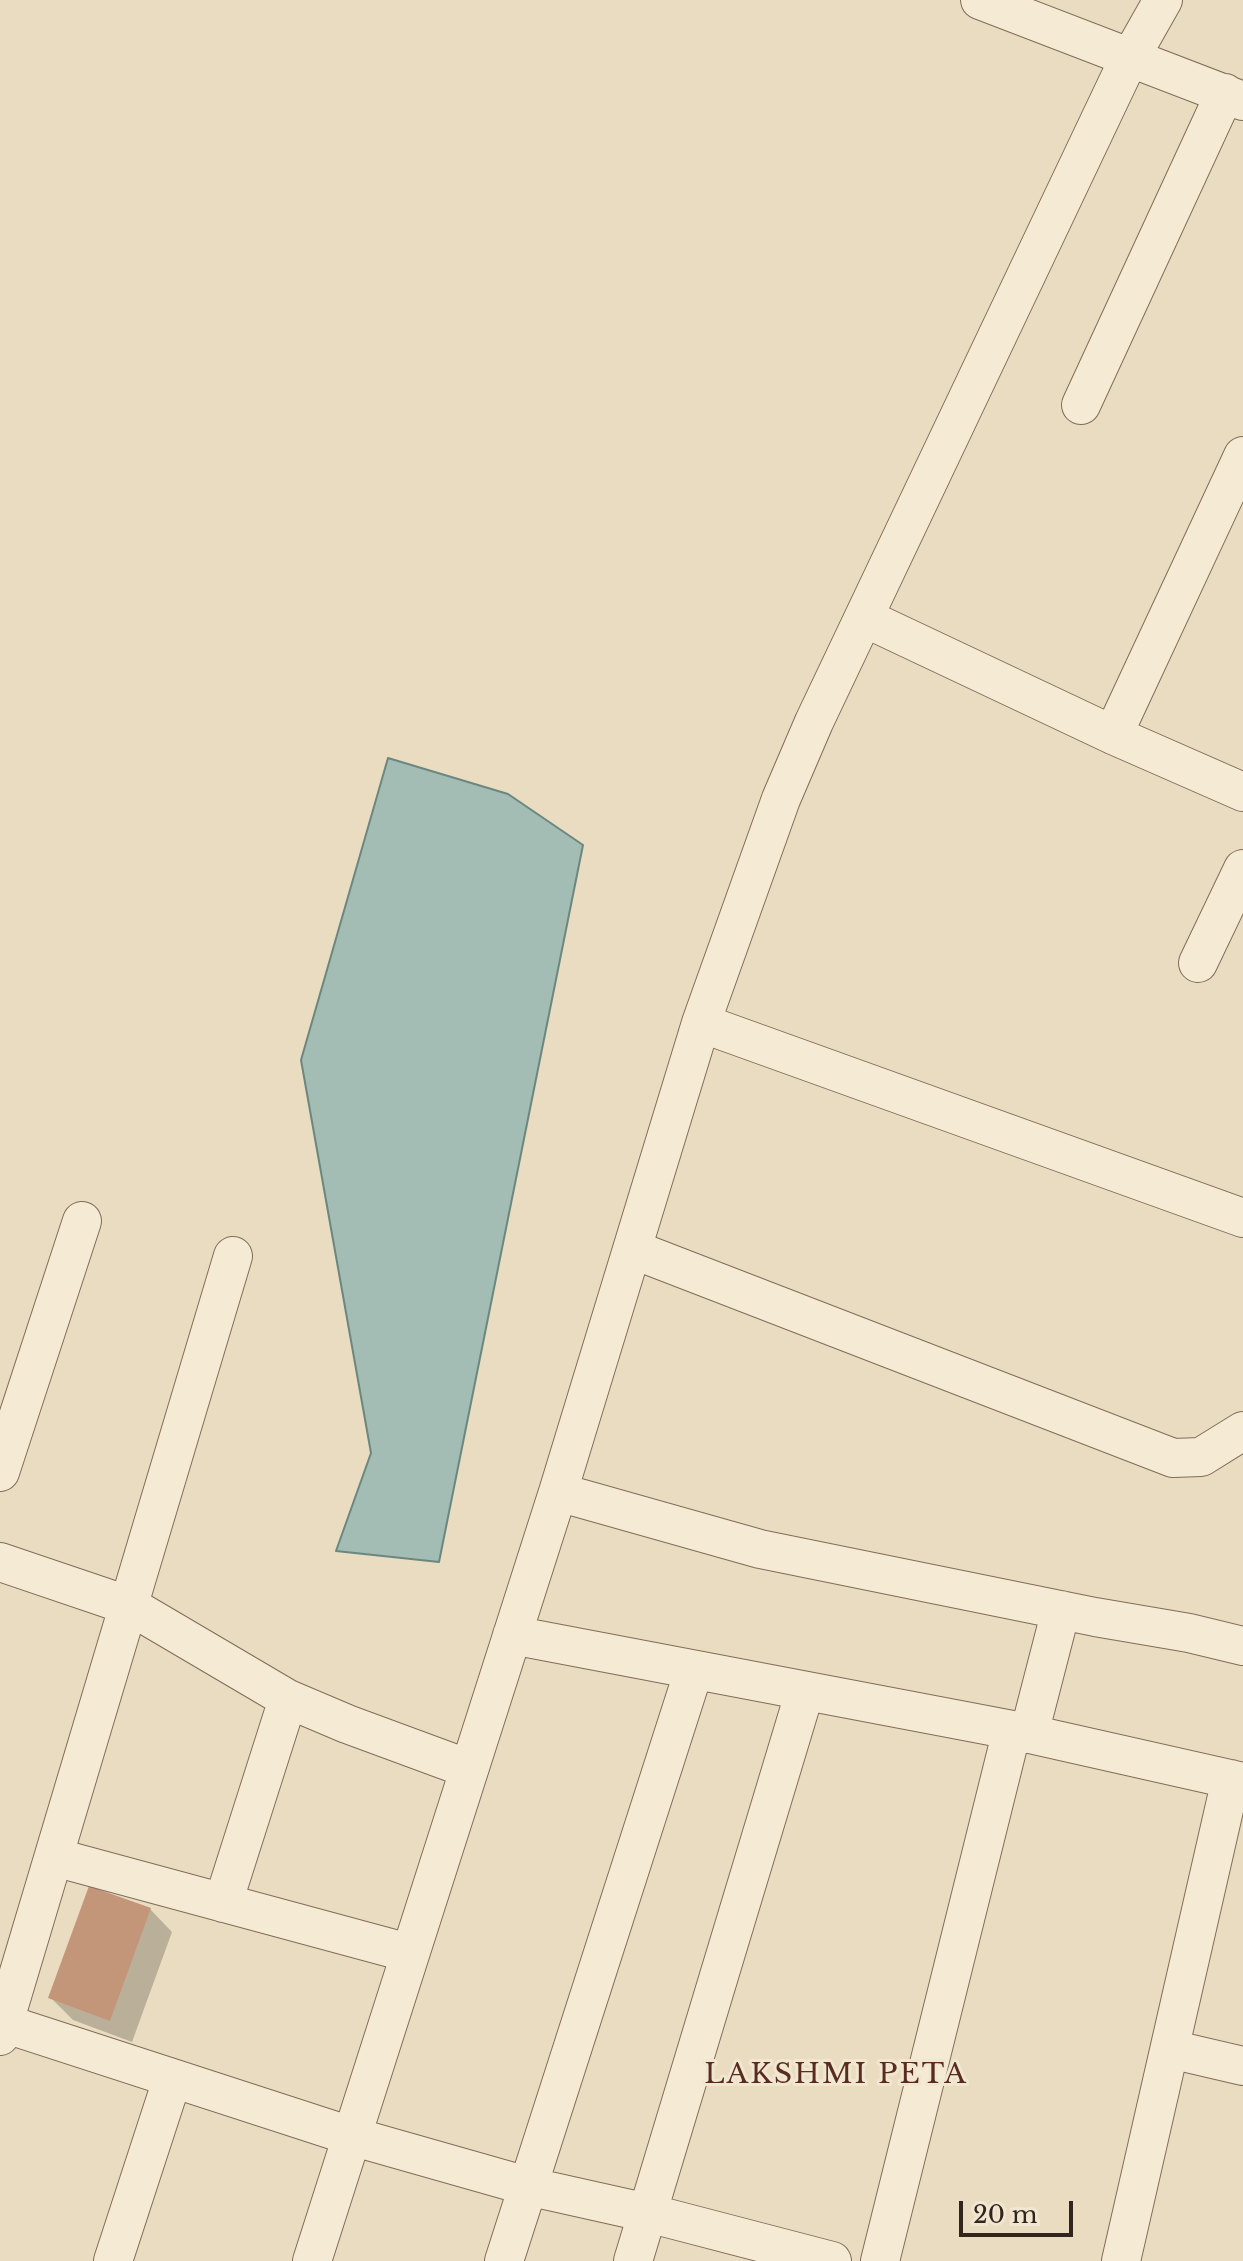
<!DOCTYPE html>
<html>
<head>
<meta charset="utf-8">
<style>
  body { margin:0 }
  #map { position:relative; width:1243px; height:2261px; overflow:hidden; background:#e9dcc1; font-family:"Libre Baskerville",serif }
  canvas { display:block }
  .scale { position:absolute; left:959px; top:2201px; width:114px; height:36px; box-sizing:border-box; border:4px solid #31261d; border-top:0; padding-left:10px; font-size:24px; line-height:28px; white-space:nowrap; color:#31261d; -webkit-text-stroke:6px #f1e6d0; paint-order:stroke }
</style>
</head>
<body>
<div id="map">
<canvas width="1243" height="2261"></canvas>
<div class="scale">20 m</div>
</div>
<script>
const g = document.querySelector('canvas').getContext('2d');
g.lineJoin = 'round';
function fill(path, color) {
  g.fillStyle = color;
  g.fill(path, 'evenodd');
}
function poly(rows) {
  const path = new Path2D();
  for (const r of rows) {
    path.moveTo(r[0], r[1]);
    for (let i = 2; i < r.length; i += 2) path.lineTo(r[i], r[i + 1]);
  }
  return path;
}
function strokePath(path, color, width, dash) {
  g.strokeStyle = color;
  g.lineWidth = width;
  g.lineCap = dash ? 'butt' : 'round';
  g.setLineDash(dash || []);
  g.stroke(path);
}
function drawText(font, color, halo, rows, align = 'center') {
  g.font = font + ' "Libre Baskerville",serif';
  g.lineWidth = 6;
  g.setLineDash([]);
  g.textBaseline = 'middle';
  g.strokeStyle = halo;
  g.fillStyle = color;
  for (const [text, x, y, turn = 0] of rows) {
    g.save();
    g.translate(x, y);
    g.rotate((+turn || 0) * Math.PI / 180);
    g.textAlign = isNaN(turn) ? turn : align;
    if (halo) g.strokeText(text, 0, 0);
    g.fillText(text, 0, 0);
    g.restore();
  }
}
const water = poly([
  [388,758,508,794,583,845,439,1562,336,1551,371,1453,301,1060,388,758]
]);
const shadow = poly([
  [150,1909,172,1932,132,2042,73,2020,50,1997]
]);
const building = poly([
  [89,1886,151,1908,110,2021,48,1998]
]);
const minor = poly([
  [980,0,1243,101],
  [1081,405,1225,93],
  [865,618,1113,735,1243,792],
  [1113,735,1243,456],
  [1198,963,1243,869],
  [701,1023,1243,1218],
  [632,1249,1173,1458,1201,1457,1243,1431],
  [0,1472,82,1221],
  [558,1492,760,1549,1095,1617,1189,1633,1243,1646],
  [0,1562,130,1606,288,1699,347,1724,469,1769],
  [512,1635,1012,1730,1243,1782],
  [1029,1734,1061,1610],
  [54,1857,409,1953],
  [223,1903,288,1699],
  [0,2022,351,2136,527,2186,648,2213,832,2261],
  [0,2036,233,1256],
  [1170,2049,1243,2066],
  [113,2261,172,2080],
  [312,2261,558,1492,701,1023,781,799,814,722,1125,67,1163,0],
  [504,2261,694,1670],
  [633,2261,805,1691],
  [880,2261,1012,1730],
  [1121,2261,1231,1779]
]);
const neighbourhoodNames = [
  ["LAKSHMI PETA",836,2075]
];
fill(water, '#a3bcb4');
strokePath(water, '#6b8880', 2);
fill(shadow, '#0003');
fill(building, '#c3967a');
strokePath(minor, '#806d5a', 40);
strokePath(minor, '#f5ead3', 38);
g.letterSpacing = '2px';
drawText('28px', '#5a2b21', '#f1e6d0', neighbourhoodNames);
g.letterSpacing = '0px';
</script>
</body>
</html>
